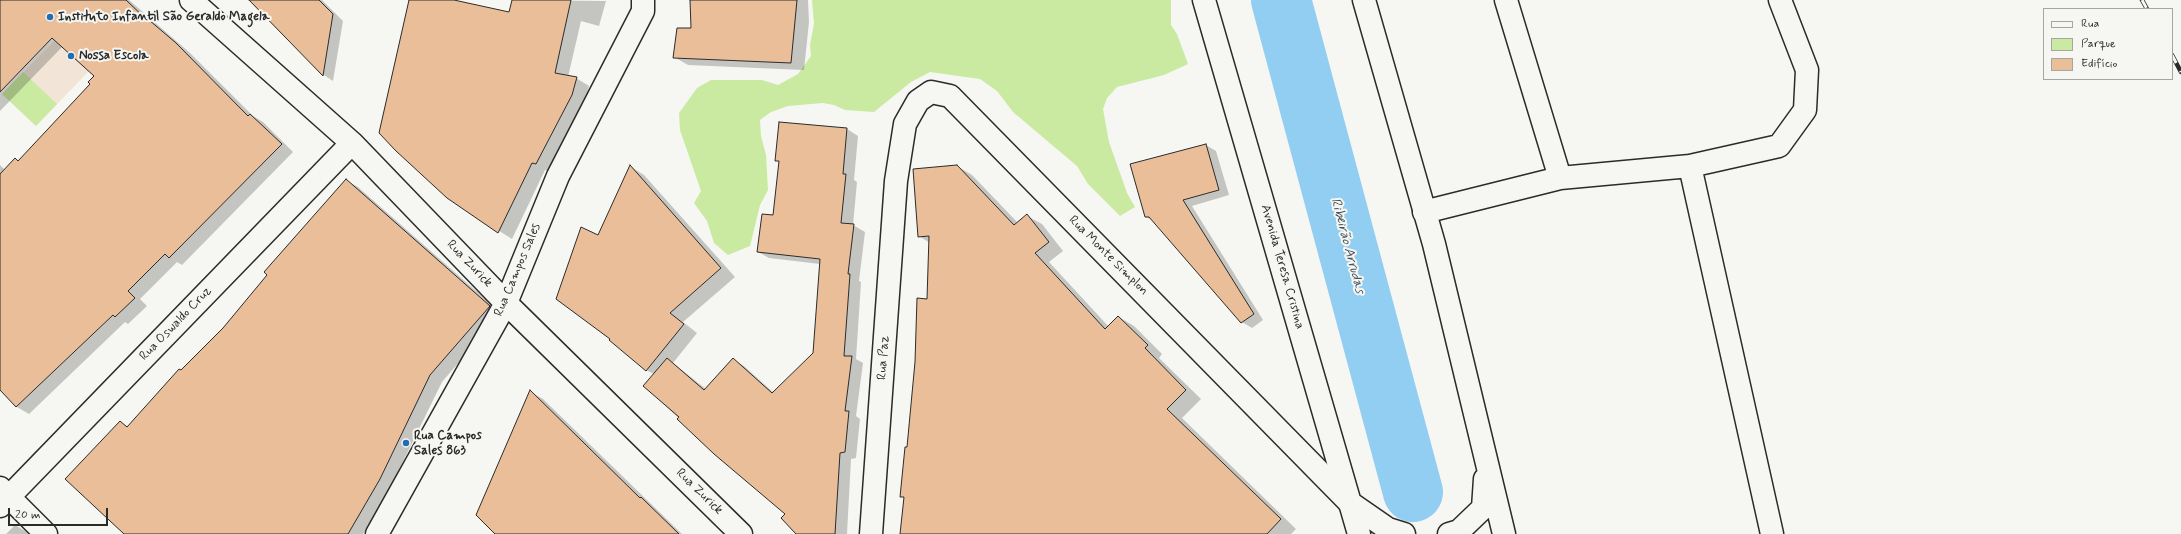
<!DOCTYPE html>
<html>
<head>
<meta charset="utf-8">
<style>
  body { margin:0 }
  #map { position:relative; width:2181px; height:534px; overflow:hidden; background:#f6f6f2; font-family:Mynerve,sans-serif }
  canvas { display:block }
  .legend { position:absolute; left:2043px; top:8px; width:130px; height:72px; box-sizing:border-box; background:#f6f6f2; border:1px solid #a5a5a2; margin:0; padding:5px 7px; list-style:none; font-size:12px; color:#2b2b2b }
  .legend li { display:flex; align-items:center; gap:8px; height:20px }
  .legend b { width:20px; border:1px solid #a5a5a2 }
  .scale { position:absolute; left:8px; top:508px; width:100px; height:18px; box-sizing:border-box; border:2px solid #2b2b2b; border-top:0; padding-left:5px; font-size:12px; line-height:14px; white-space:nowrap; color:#2b2b2b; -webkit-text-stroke:3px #f6f6f2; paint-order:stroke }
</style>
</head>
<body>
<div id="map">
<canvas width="2181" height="534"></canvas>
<ul class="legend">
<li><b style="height:5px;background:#f6f6f2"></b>Rua</li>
<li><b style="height:11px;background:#caeaa2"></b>Parque</li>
<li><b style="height:11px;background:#e9be99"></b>Edifício</li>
</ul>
<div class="scale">20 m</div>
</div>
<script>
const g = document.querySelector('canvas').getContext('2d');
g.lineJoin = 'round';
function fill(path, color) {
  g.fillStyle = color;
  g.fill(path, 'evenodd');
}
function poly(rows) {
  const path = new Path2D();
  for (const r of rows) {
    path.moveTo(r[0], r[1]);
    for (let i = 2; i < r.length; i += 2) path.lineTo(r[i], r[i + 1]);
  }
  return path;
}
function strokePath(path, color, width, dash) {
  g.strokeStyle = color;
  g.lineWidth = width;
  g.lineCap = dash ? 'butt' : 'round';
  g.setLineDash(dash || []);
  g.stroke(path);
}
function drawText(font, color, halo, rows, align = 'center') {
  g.font = font + ' Mynerve,sans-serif';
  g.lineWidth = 4;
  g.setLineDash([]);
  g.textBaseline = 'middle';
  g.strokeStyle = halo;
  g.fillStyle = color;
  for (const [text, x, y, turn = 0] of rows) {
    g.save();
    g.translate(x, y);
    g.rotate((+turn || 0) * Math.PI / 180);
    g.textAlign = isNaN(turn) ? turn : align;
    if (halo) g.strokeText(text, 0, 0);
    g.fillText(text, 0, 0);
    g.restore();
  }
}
const built = poly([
  [142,16,36,126,2,94,55,40]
]);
const green = poly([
  [812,0,1171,0,1171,25,1177,34,1188,64,1164,75,1117,87,1107,98,1103,109,1109,142,1127,193,1135,207,1120,216,1088,184,1077,166,1013,112,997,91,980,79,930,72,911,82,874,112,845,110,834,105,823,103,788,106,771,112,760,120,761,136,766,155,768,190,760,205,750,246,728,255,714,243,707,221,694,203,701,191,680,130,679,113,697,88,711,80,762,80,778,85,798,74,811,56,810,45,814,24],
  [23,72,57,104,36,126,2,94]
]);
const shadow = poly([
  [0,0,129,0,189,52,253,116,263,122,293,152,182,265,177,262,140,299,147,306,128,324,125,322,29,414,17,407,0,389,0,165,5,170,15,159,18,161,92,84,95,76,63,46,0,111],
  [247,0,322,0,343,21,333,81,324,75,252,1],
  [410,0,449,0,510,14,513,0,606,1,599,26,581,21,568,77,576,78,589,86,585,103,549,171,545,170,512,239,447,198],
  [690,0,808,0,809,22,804,70,688,65,674,57,692,29],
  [847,129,858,136,854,180,857,182,853,225,865,232,859,281,861,282,856,359,863,363,856,416,860,419,856,458,851,459,847,534,797,534,786,514,742,477,644,386,654,374,646,370,598,237,631,167,644,175,735,277,683,322,697,333,673,363,706,389,733,359,744,366,774,393,814,353,820,264,769,258,758,252,774,216,780,162,776,160],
  [1206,145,1216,151,1229,195,1192,206,1263,320,1252,328,1242,322,1154,221,1146,217],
  [957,166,972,175,1018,223,1027,216,1042,224,1063,251,1049,262,1109,327,1119,317,1134,326,1162,354,1159,358,1201,399,1182,418,1296,529,1291,534,902,534,905,498,901,496,908,448,916,362,928,300,930,243,919,236],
  [346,180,358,187,501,313,442,382,391,486,363,534,127,534,120,422,128,427,224,329],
  [530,392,543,399,682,534,494,534],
  [15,525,25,531,28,534,6,534]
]);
const river = poly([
  [1281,0,1413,492]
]);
const building = poly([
  [0,0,126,0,148,21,149,20,176,43,248,116,250,114,282,144,169,258,165,254,128,291,135,298,115,317,113,315,16,407,0,390,0,174,15,158,18,161,90,84,88,82,94,76,52,38,0,92,0,0],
  [249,0,319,0,333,14,323,76,249,0],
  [409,0,454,0,509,12,512,0,571,0,555,73,577,77,572,95,536,164,532,163,498,233,447,198,396,151,379,133,409,0],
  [690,0,797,0,791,63,673,58,677,28,691,28,690,0],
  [779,122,847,128,843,174,846,174,841,223,854,224,848,274,850,274,844,356,852,356,845,411,849,411,845,452,840,453,835,534,796,534,781,518,785,514,714,454,677,419,679,417,643,386,667,358,704,390,733,358,772,393,813,353,820,259,757,252,762,214,773,215,779,161,775,161,779,122],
  [1206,144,1219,190,1183,200,1254,314,1241,323,1149,217,1145,217,1130,164,1206,144],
  [630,165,721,268,670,313,684,324,646,371,609,340,610,339,556,299,581,227,598,235,630,165],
  [957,165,1014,225,1027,214,1049,242,1035,253,1105,329,1118,316,1148,345,1145,348,1186,390,1167,409,1281,519,1267,534,900,534,904,497,900,497,905,447,907,447,915,362,917,298,927,299,929,236,918,237,913,169,957,165],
  [346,179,490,306,430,375,380,479,348,534,124,534,65,479,120,421,127,427,179,369,181,370,223,328,267,275,264,272,346,179],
  [530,390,640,498,641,497,679,534,495,534,476,515,530,390]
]);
const minor = poly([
  [191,0,352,143,506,303,741,534],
  [1506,0,1560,178],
  [1690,166,1772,534],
  [1424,212,1560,178,1690,166,1779,146,1805,110,1807,70,1780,0],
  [0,488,46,534],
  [0,506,352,143],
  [377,534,506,303,558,176,643,11,643,0],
  [871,534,896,181,905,124,918,101,931,92,950,96,1349,502]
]);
const major = poly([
  [1204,0,1359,534],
  [1364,0,1434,244,1504,534],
  [1349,502,1388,529,1404,534],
  [1449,534,1459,531,1483,508,1485,479]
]);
const rail = poly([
  [2142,0,2147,9],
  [2172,55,2181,72]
]);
const markers = [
  [50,17,4,"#1f6fb2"],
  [71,56,4,"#1f6fb2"],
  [406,443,4,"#1f6fb2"]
];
const poiNames = [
  ["Instituto Infantil São Geraldo Magela",58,17],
  ["Nossa Escola",79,56],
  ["Rua Campos",414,436],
  ["Sales 863",414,451]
];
const streetNames = [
  ["Rua Monte Simplon",1108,256,45],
  ["Rua Zurick",469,264,46],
  ["Avenida Teresa Cristina",1282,267,74],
  ["Rua Campos Sales",518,270,-67],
  ["Rua Oswaldo Cruz",176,324,-46],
  ["Rua Paz",884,358,-86],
  ["Rua Zurick",699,492,44]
];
const waterNames = [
  ["Ribeirão Arrudas",1347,246,75]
];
fill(built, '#f2e5d7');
fill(green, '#caeaa2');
fill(shadow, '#0003');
strokePath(river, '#92cdf2', 60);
fill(building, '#e9be99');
strokePath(building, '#2b2b2b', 1);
strokePath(minor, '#2b2b2b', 25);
strokePath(major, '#2b2b2b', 25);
strokePath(minor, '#f6f6f2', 22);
strokePath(major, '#f6f6f2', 22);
strokePath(rail, '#2b2b2b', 4.5);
strokePath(rail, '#f6f6f2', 3, [9]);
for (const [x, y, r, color] of markers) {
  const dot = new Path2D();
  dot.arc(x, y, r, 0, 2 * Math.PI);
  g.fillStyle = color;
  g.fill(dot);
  strokePath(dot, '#f6f6f2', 1.5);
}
drawText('bold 13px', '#2b2b2b', '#f6f6f2', poiNames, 'left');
drawText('13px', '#2b2b2b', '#f6f6f2', streetNames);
drawText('italic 14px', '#45545d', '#f6f6f2', waterNames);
</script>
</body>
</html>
